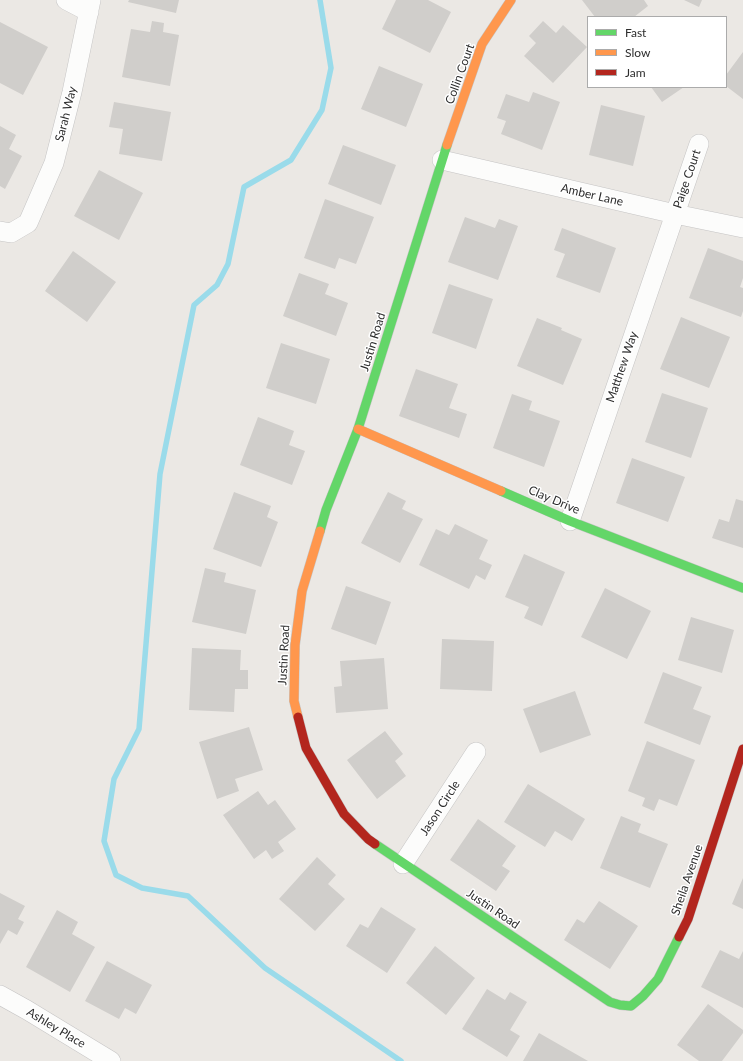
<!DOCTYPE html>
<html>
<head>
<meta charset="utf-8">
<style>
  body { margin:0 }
  #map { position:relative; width:743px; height:1061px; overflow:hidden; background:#ebe8e4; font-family:Lato,sans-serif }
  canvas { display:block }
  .legend { position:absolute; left:587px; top:16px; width:140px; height:72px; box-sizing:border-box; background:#fff; border:1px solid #ababab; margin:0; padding:5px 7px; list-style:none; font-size:12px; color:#2d2d2d }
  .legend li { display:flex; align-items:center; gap:8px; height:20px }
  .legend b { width:20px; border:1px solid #ababab }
</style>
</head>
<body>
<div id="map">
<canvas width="743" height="1061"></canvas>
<ul class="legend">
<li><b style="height:5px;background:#63d668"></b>Fast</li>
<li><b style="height:5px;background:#ff974d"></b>Slow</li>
<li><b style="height:5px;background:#b3261e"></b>Jam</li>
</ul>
</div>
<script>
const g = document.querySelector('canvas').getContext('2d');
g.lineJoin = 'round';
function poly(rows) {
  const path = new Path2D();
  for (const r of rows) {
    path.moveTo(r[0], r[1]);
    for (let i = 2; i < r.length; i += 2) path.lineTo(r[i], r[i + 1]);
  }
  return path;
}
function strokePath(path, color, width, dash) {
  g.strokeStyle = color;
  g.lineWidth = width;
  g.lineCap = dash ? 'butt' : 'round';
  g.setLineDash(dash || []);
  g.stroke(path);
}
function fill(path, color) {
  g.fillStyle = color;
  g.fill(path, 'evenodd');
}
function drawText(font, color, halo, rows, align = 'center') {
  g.font = font + ' Lato,sans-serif';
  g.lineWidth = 3;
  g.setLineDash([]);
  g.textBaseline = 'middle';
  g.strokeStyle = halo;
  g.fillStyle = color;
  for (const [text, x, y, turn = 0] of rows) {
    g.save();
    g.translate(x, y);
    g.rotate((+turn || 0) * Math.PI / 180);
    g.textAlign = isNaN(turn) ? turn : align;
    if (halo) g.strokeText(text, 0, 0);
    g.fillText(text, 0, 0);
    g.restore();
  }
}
const stream = poly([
  [320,0,331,68,322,110,291,160,244,187,228,264,217,285,194,305,160,474,139,729,114,779,104,841,116,875,142,888,188,896,265,968,401,1061]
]);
const building = poly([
  [129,0,179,0,176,13,128,2],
  [396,0,428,0,451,12,430,53,382,29],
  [582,0,644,0,648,6,634,17,595,17],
  [684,0,702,0,699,7],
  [152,21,164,23,163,32,179,35,170,86,122,77,131,29,150,32],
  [543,21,556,33,563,25,587,47,553,83,524,56,536,43,529,36],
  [0,22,48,47,23,95,0,83],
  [743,52,743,99,726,86,726,75],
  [379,66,423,84,406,127,361,109],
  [651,87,684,87,662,102],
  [533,92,560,102,542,150,501,134,506,121,497,118,506,94,529,102],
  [114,102,171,112,162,161,119,154,123,129,109,127],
  [601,105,645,116,633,166,589,155],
  [0,126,16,135,9,149,22,156,5,189,0,186],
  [343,145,396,165,381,205,328,184],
  [99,170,143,193,119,240,74,216],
  [325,199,374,217,356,264,339,258,335,269,304,258],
  [465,217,495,228,499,219,518,226,498,280,448,262],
  [562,228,616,248,600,293,556,277,565,254,554,250],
  [708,248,743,261,743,278,740,287,743,288,743,311,741,317,689,298],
  [73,251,116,282,87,322,45,291],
  [299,273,329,284,325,294,348,303,336,336,283,316],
  [449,284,493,299,476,349,432,333],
  [681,317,730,337,709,388,660,369],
  [537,318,562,328,561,330,582,339,563,385,517,366],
  [281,343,330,359,316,404,266,388],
  [416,369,458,384,449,408,467,414,459,438,399,416],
  [662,393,708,408,691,458,645,442],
  [512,394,532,401,529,410,560,421,544,467,493,448],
  [258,417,294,431,289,445,305,451,292,485,240,465],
  [632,458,685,477,668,522,616,503],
  [234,492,271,506,267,517,278,522,261,567,213,549],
  [388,492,406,501,402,509,423,519,400,563,361,543],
  [736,499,743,501,743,548,712,538,719,519,729,522],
  [455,524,488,540,479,559,492,565,485,580,476,575,469,589,419,565,436,529,449,535],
  [524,554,565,572,542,626,524,618,529,607,505,597],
  [205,568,226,573,224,582,256,590,246,634,192,622],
  [346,586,391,602,376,645,331,629],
  [605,588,651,611,627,659,581,637],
  [691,617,734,630,722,673,678,660],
  [442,639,494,641,492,691,440,689],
  [192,648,241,650,240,670,248,670,248,689,235,689,234,712,189,710],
  [384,658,388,709,336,713,334,687,342,686,340,661],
  [663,672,702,687,693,709,711,716,700,745,644,723],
  [575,691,591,735,540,753,523,709],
  [249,727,263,770,235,779,239,791,217,799,199,742],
  [385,731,403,754,395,761,406,776,377,799,347,760],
  [647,741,695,760,677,806,659,799,654,811,642,806,645,798,628,791],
  [528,784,585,819,572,841,555,831,545,847,504,822],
  [258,791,268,805,275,800,296,829,278,842,284,851,272,859,266,850,254,859,223,815],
  [621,816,641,824,638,832,668,844,650,888,600,868],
  [478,819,516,846,502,866,510,871,496,891,450,860],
  [317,857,336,875,328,884,345,899,315,931,279,899],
  [743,878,743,909,732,904],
  [0,893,25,906,18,919,24,922,17,935,8,930,0,944],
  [599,901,638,926,610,969,564,940,577,919,584,923],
  [381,907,416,929,387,973,346,946,360,924,368,928],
  [57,910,78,922,72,934,95,947,70,992,26,967],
  [435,946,475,978,446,1015,406,983],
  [720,950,739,959,743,951,743,1008,701,987],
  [107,961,152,985,136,1014,125,1008,119,1019,85,1001],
  [487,989,505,1000,510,992,527,1002,510,1030,520,1036,507,1057,462,1029],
  [708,1004,743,1030,743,1033,722,1061,699,1061,677,1045],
  [539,1033,588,1061,523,1061]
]);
const street = poly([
  [66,0,89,12],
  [442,160,675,214,743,228],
  [0,231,11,233,28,223,54,163,72,92,91,0],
  [570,521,699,144],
  [403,864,476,752],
  [0,995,27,1010,111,1061]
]);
const fast = poly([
  [501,491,570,521,743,588],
  [320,531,326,510,358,429,447,145],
  [375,844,610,1002,620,1005,631,1006,643,996,658,979,679,937]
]);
const slow = poly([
  [447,145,482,44,511,0],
  [358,429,501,491],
  [298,717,294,701,295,645,302,591,320,531]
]);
const jam = poly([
  [298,717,306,748,344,814,368,839,375,844],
  [679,937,688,919,743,749]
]);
const streetNames = [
  ["Collin Court",460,74,-70],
  ["Sarah Way",66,114,-76],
  ["Paige Court",687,179,-71],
  ["Amber Lane",592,195,13],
  ["Justin Road",373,342,-73],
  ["Matthew Way",622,367,-71],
  ["Clay Drive",554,500,23],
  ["Justin Road",284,655,-87],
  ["Jason Circle",440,808,-57],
  ["Sheila Avenue",687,880,-71],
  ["Justin Road",493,909,34],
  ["Ashley Place",56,1028,31]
];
strokePath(stream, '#9adbea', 5.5);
fill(building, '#d0cecb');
strokePath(street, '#c5c4c4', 20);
strokePath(fast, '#c5c4c4', 10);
strokePath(slow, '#c5c4c4', 10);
strokePath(jam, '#c5c4c4', 10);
strokePath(street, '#fcfcfb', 19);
strokePath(fast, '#63d668', 9);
strokePath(slow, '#ff974d', 9);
strokePath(jam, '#b3261e', 9);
drawText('12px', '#2d2d2d', '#fff', streetNames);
</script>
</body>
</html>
